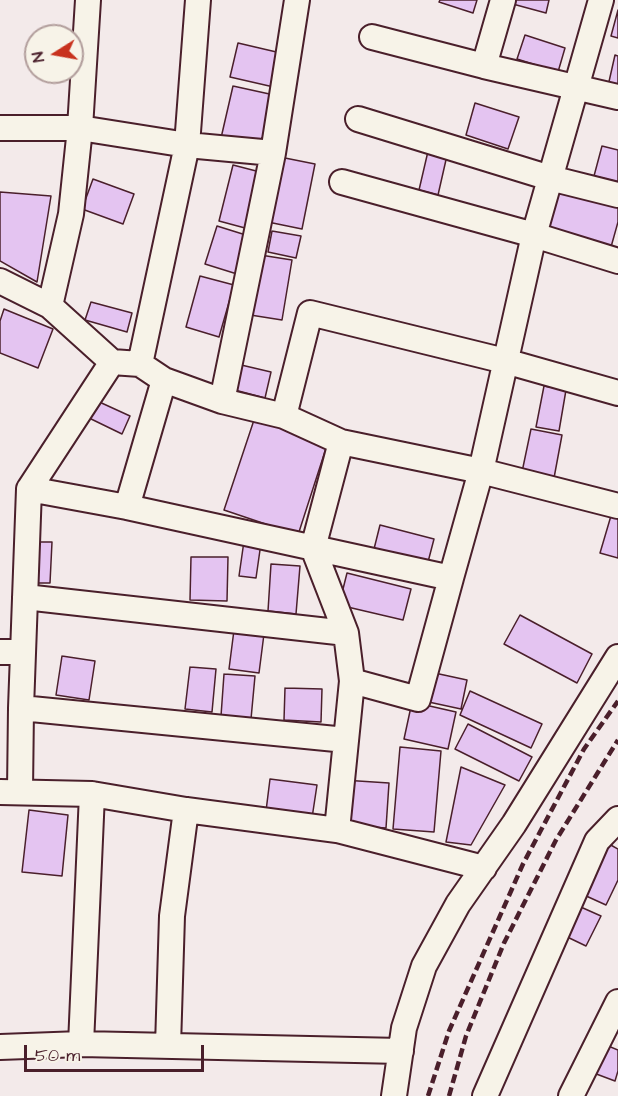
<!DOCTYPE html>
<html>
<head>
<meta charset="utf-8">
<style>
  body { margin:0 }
  #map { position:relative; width:618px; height:1096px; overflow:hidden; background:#f3eaea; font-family:"Architects Daughter",sans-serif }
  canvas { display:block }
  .north { position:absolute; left:24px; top:24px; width:60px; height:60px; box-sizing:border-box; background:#f7f3e8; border:2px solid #b29e9c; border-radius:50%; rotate:259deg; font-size:16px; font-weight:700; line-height:24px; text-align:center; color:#4a1f2b }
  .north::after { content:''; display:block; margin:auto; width:21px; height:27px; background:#c8321e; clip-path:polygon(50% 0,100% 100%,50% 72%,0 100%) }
  .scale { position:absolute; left:24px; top:1045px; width:180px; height:27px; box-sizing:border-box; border:3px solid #4a1f2b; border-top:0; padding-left:8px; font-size:18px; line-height:21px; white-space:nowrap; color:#4a1f2b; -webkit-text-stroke:4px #f7f3e8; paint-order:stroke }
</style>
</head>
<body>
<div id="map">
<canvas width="618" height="1096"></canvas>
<div class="north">N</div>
<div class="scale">50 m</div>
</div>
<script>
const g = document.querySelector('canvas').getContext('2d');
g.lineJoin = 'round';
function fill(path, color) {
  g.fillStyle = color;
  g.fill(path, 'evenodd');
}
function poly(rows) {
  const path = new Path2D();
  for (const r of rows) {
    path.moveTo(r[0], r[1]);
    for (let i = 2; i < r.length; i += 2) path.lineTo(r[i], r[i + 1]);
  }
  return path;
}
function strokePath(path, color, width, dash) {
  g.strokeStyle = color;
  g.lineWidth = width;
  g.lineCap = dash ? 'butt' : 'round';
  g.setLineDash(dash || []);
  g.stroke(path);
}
const building = poly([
  [440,0,477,0,473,13,439,2,440,0],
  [509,0,549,0,546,13,509,3,509,0],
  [618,10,618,38,611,36,618,10],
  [525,35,565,48,558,72,517,59,525,35],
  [238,43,285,54,278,88,230,77,238,43],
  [615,55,618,56,618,88,608,86,615,55],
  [233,86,274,95,263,148,221,138,233,86],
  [475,103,519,117,508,149,466,135,475,103],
  [602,146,618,150,618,182,594,176,602,146],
  [429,147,448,151,438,195,419,190,429,147],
  [275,156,315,164,302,229,263,221,275,156],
  [233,165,260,172,245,228,219,221,233,165],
  [93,179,134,194,123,224,82,209,93,179],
  [558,187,618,202,618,222,611,247,544,226,558,187],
  [0,192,51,196,37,282,0,261,0,192],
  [217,226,249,236,237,274,205,264,217,226],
  [272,231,301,236,296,258,268,252,272,231],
  [254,254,292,260,282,320,244,314,254,254],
  [200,276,234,285,219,337,186,327,200,276],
  [91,302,132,313,127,332,85,320,91,302],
  [4,309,53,329,38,368,0,353,0,321,4,309],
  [237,364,271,372,265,398,231,389,237,364],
  [544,386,566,390,559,431,536,427,544,386],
  [95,400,130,416,122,434,87,417,95,400],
  [255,417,328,442,298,535,224,510,255,417],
  [531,429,562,435,554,478,522,472,531,429],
  [613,509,618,511,618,558,600,553,613,509],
  [380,525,434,539,428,562,374,549,380,525],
  [244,541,261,543,256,578,239,576,244,541],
  [34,542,52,542,50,583,33,583,34,542],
  [191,557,228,557,227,601,190,600,191,557],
  [271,564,300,566,296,614,268,611,271,564],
  [347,573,411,589,403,620,339,605,347,573],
  [520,615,592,654,577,683,504,644,520,615],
  [234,630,264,634,259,673,229,669,234,630],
  [62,656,95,661,89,700,56,695,62,656],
  [190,667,216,669,212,712,185,709,190,667],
  [430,672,467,680,461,709,424,701,430,672],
  [224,674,255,676,251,719,221,716,224,674],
  [285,688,322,689,321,722,284,720,285,688],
  [470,691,542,724,531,748,460,715,470,691],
  [412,702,456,712,448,749,404,739,412,702],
  [468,724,532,757,519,781,455,749,468,724],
  [400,747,441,751,434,832,393,829,400,747],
  [461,767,505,785,471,845,446,842,461,767],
  [270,779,317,785,312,818,266,811,270,779],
  [343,780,389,783,386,828,339,825,343,780],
  [29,810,68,815,62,876,22,872,29,810],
  [609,844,618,849,618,880,606,905,584,895,609,844],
  [574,904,601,916,586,946,561,934,574,904],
  [601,1043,618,1050,618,1071,615,1081,591,1072,601,1043]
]);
const street = poly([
  [372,37,484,66,618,97],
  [484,66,503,0],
  [358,119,550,178,618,195],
  [0,128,80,128,187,145,273,153],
  [342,182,534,235,618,261],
  [0,281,50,306,112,362,140,364,164,380,222,401,284,416,341,442,481,471,618,506],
  [50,306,71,214,80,128,88,0],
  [140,364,187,145,198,0],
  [222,401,273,153,297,0],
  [284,416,310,313,505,361,618,393],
  [29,489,127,507,451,578,481,471,534,235,601,0],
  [127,507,164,380],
  [25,597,346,633],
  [0,652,23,652],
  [352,681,418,699,451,578],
  [21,708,346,740],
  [20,791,21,708,29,489,112,362],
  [0,792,92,794,186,810,337,830,484,868],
  [337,830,352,681,346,633,313,548,341,442],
  [81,1044,92,794],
  [168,1046,172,916,186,810],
  [0,1047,81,1044,401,1051],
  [394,1096,404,1028,424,966,458,904,514,824,618,657],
  [485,1096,597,841,618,819],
  [571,1096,618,1002]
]);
const rail = poly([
  [428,1096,449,1031,523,864,584,749,618,701],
  [449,1096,466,1036,504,943,556,840,618,740]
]);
fill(building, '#e4c4f1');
strokePath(building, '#4a1f2b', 1.5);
strokePath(street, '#4a1f2b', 28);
strokePath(street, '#f7f3e8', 24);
strokePath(rail, '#4a1f2b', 4.5, [9, 4.5]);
</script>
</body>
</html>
